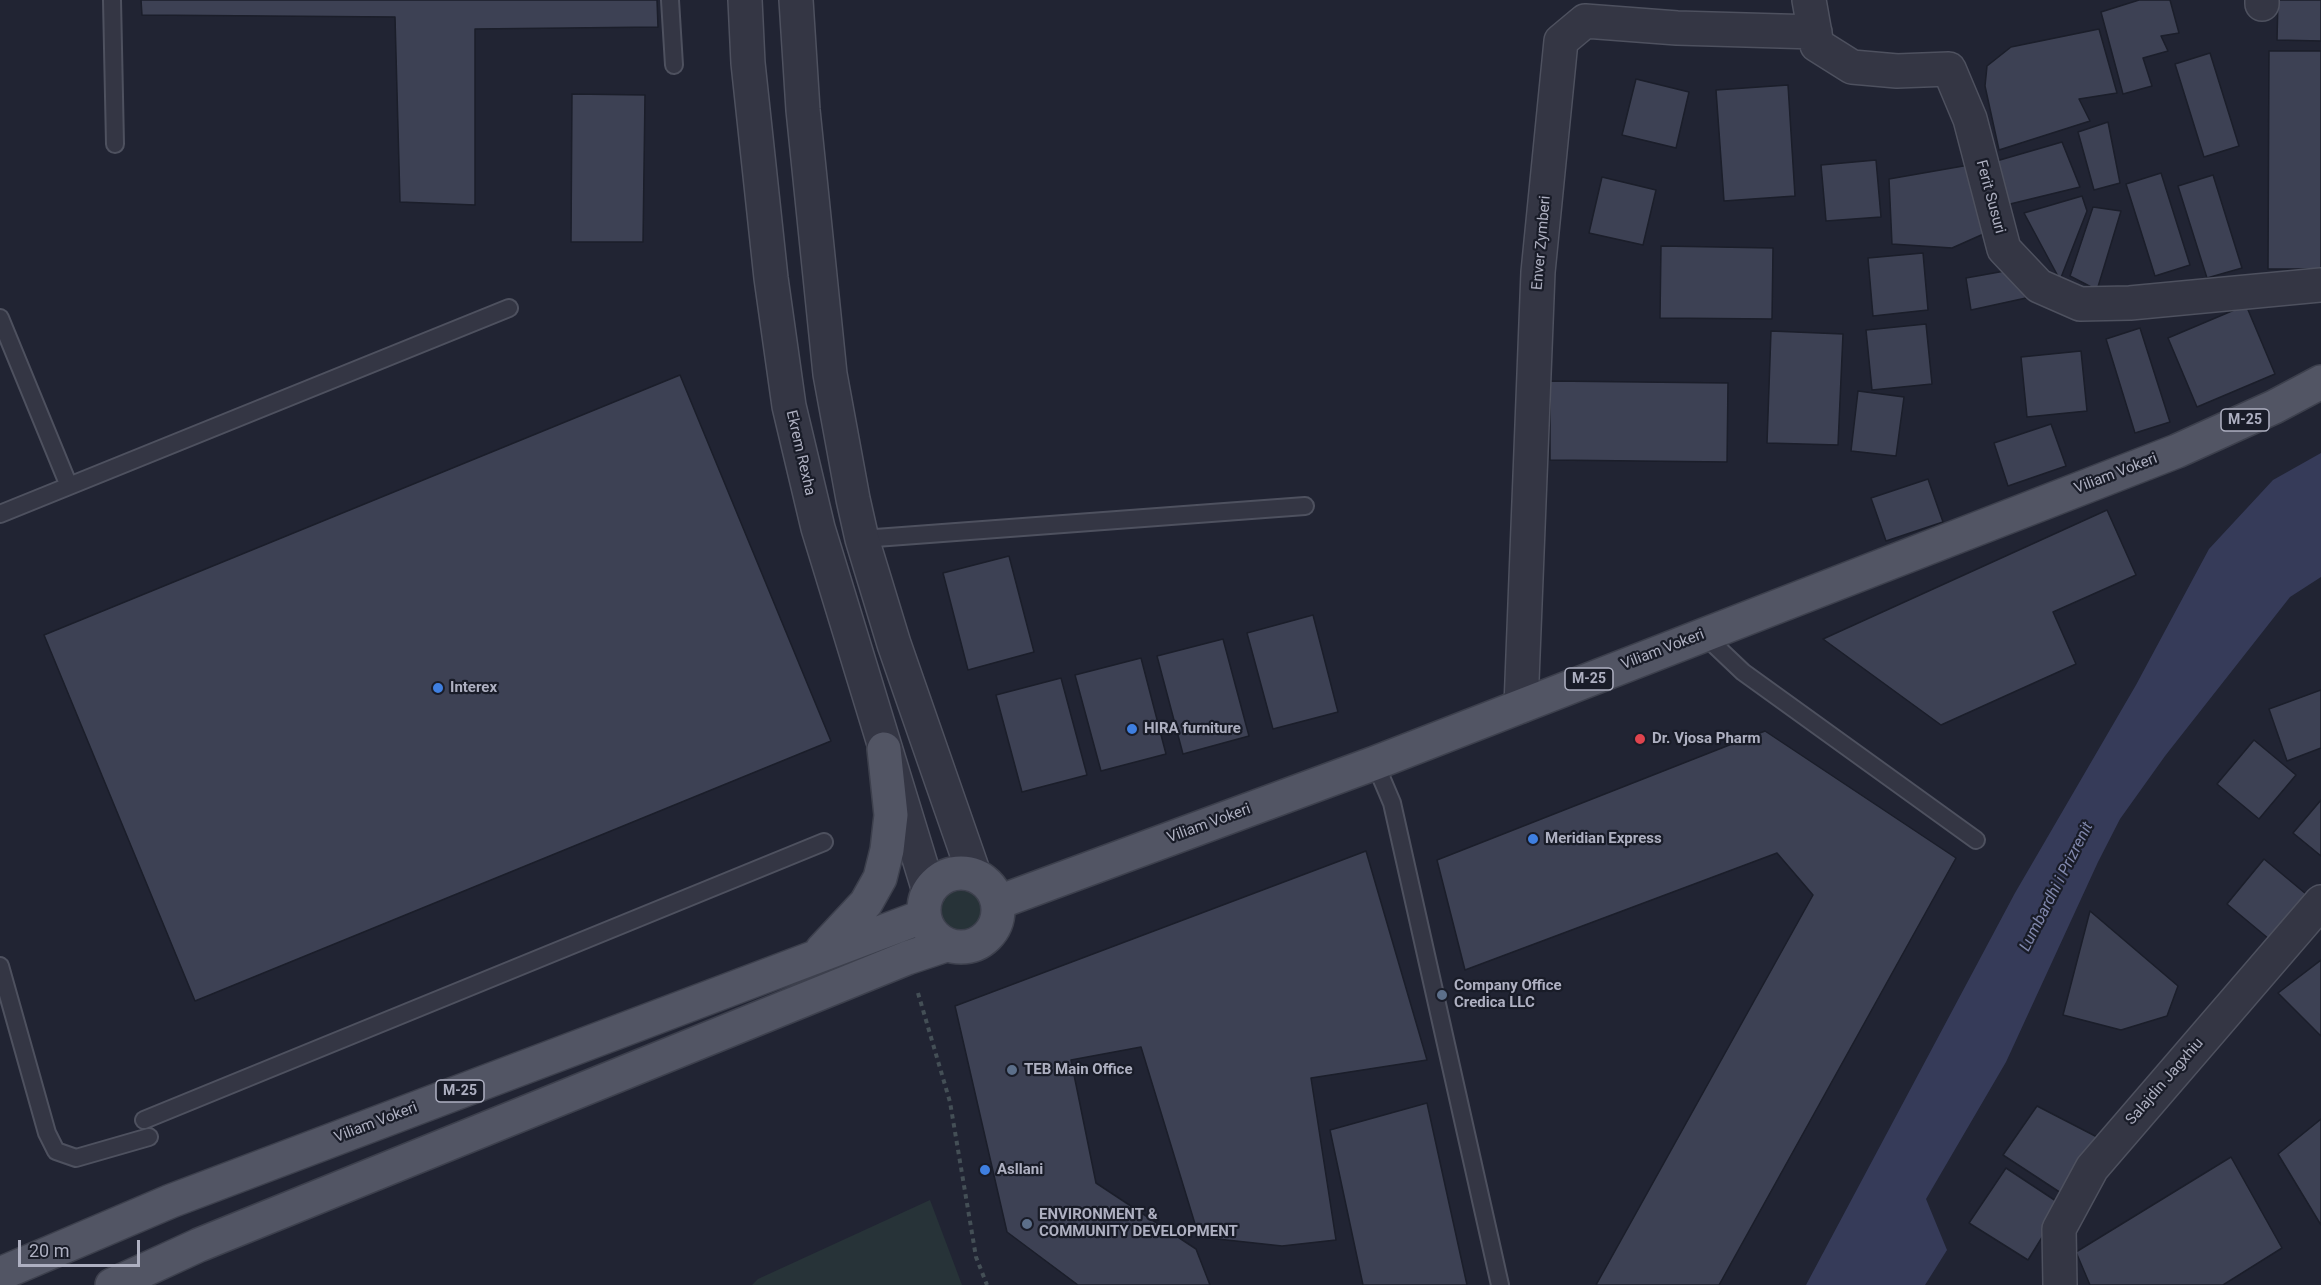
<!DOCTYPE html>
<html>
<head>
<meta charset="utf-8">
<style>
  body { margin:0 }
  #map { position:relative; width:2321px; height:1285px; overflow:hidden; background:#212433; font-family:Roboto,sans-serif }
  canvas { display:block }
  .scale { position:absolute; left:18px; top:1240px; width:122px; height:27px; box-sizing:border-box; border:3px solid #aeb0c1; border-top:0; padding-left:8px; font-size:18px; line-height:21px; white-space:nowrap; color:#aeb0c1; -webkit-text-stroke:4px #191c28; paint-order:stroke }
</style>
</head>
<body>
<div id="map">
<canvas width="2321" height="1285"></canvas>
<div class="scale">20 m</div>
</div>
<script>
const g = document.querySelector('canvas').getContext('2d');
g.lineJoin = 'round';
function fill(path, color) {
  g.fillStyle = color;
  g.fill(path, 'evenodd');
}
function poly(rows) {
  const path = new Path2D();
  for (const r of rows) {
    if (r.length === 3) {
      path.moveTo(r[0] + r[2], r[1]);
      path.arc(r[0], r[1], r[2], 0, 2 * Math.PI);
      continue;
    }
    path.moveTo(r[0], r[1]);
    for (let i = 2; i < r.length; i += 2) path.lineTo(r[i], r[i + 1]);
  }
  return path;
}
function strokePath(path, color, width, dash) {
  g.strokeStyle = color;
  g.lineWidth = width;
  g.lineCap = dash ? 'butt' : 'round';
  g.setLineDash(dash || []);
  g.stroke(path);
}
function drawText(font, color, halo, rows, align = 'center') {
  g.font = font + ' Roboto,sans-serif';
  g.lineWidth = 4.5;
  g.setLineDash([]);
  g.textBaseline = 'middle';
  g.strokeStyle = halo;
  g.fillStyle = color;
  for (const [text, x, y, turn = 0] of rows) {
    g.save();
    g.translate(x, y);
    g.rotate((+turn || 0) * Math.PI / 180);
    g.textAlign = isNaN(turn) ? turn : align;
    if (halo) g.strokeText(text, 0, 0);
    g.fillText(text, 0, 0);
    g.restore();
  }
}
const green = poly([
  [965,879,984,888,990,897,992,919,987,928,980,936,970,941,959,943,939,934,933,926,938,889,946,882],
  [930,1200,962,1285,752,1285,758,1279]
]);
const water = poly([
  [2321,453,2321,577,2290,597,2165,756,2120,819,2098,862,2006,1062,1926,1199,1947,1250,1925,1285,1806,1285,2015,893,2136,685,2209,549,2273,480]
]);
const building = poly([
  [141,0,657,0,658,27,475,29,475,205,400,202,395,17,142,15,141,0],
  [2139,0,2170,0,2179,33,2161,36,2168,51,2143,58,2152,86,2123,94,2101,12,2139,0],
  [2278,0,2321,0,2321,41,2277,40,2278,0],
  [2099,29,2117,93,2079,99,2090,121,1999,150,1985,86,1987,66,2011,47,2099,29],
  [2269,51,2321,51,2321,269,2268,269,2269,51],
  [2210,53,2239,146,2204,157,2175,64,2210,53],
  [1636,79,1689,92,1676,148,1622,135,1636,79],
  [1788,85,1795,196,1724,201,1716,90,1788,85],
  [572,94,645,95,643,242,571,242,572,94],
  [2108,122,2120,183,2094,190,2078,132,2108,122],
  [2062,142,2080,187,2006,205,1993,162,2062,142],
  [1876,160,1881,217,1826,221,1821,165,1876,160],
  [1969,165,1988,232,1952,248,1892,244,1889,179,1969,165],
  [2161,173,2190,265,2155,276,2126,184,2161,173],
  [2213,175,2242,268,2207,278,2178,186,2213,175],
  [1602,177,1656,190,1643,245,1589,233,1602,177],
  [2082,196,2087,211,2060,280,2024,213,2082,196],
  [2093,207,2121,211,2097,290,2070,276,2093,207],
  [1661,246,1773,248,1772,319,1660,318,1661,246],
  [1923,253,1928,310,1873,316,1868,258,1923,253],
  [2016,269,2026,298,1971,310,1966,278,2016,269],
  [2246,305,2275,374,2197,407,2168,338,2246,305],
  [1926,324,1932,384,1872,390,1866,330,1926,324],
  [2140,328,2170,422,2135,433,2106,339,2140,328],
  [1771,331,1843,334,1838,445,1767,443,1771,331],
  [2081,351,2087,411,2027,417,2021,357,2081,351],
  [680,375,831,741,195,1001,44,635,680,375],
  [1550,381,1728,383,1727,462,1550,460,1550,381],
  [1858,391,1904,397,1896,456,1851,451,1858,391],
  [2051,424,2066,466,2008,486,1994,443,2051,424],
  [1928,479,1943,522,1886,541,1871,498,1928,479],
  [2107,510,2136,575,2053,612,2076,664,1941,725,1823,639,2107,510],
  [1009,556,1034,652,968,670,943,573,1009,556],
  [1313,615,1338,712,1273,729,1247,633,1313,615],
  [1223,639,1249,736,1183,754,1157,656,1223,639],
  [1141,658,1166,754,1101,771,1075,675,1141,658],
  [1061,678,1087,775,1022,792,996,695,1061,678],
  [2321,690,2321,748,2287,761,2269,709,2321,690],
  [1765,731,1956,858,1719,1285,1596,1285,1813,895,1777,853,1465,970,1437,860,1765,731],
  [2254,740,2296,775,2259,819,2217,784,2254,740],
  [2321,800,2321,856,2293,833,2321,800],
  [1366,851,1427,1060,1311,1078,1336,1240,1282,1246,1199,1237,1141,1047,1071,1060,1096,1183,1196,1249,1210,1285,1078,1285,1007,1232,955,1006,1366,851],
  [2264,859,2306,894,2269,939,2227,904,2264,859],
  [2090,911,2178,986,2167,1016,2121,1030,2063,1015,2090,911],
  [2321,960,2321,1036,2278,993,2321,960],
  [1427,1103,1467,1285,1363,1285,1330,1130,1427,1103],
  [2037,1106,2099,1138,2061,1193,2003,1155,2037,1106],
  [2321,1119,2321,1225,2278,1154,2321,1119],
  [2231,1157,2282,1248,2223,1285,2090,1285,2076,1252,2231,1157],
  [2006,1168,2062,1205,2028,1260,1969,1223,2006,1168]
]);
const path = poly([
  [918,993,950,1102,976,1257,987,1285]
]);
const service = poly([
  [112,0,115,144],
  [670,0,674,65],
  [0,318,69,486],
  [0,514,509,308],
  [862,539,1305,506],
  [1704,635,1743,672,1976,840],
  [1375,763,1392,803,1500,1285],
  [0,966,47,1133,56,1151,76,1158,149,1137],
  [144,1120,824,842]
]);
const minor = poly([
  [1809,0,1817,45,1852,67,1897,71,1949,69,1970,119,2004,249,2039,286,2080,304,2130,303,2321,285],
  [2262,0,2262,4],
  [1521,706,1538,272,1561,41,1585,21,1677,28,1815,32],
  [2060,1285,2059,1229,2092,1168,2321,902]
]);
const tertiary = poly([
  [745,0,748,63,771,278,789,406,818,528,929,891],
  [796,0,803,110,830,374,853,499,862,539,894,644,974,874]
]);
const primary = poly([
  [961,910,37],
  [999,902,1375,763,2177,451,2274,407,2321,382],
  [822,950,866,903,880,878,887,850,891,815,884,749],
  [0,1274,171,1201,924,916],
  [112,1285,199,1245,907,958,946,945]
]);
const markers = [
  [438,688,6,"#3f7fe0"],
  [1132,729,6,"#3f7fe0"],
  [1640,739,6,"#e0444e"],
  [1533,839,6,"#3f7fe0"],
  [1442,995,6,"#5c6f8a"],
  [1012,1070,6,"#5c6f8a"],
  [985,1170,6,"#3f7fe0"],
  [1027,1224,6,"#5c6f8a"]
];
const shields = [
  [2245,420,48],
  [1589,679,48],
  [460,1091,48]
];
const shieldNames = [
  ["M-25",2245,420],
  ["M-25",1589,679],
  ["M-25",460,1091]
];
const streetNames = [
  ["Ferit Susuri",1990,197,75],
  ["Enver Zymberi",1542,243,-85],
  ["Ekrem Rexha",800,453,77],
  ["Viliam Vokeri",2116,474,-21],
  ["Viliam Vokeri",1663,650,-21],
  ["Viliam Vokeri",1209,824,-20],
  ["Salajdin Jagxhiu",2165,1082,-49],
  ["Viliam Vokeri",376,1123,-21]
];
const poiNames = [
  ["Interex",450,688],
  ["HIRA furniture",1144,729],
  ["Dr. Vjosa Pharm",1652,739],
  ["Meridian Express",1545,839],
  ["Company Office",1454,986],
  ["Credica LLC",1454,1003],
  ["TEB Main Office",1024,1070],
  ["Asllani",997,1170],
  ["ENVIRONMENT &",1039,1215],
  ["COMMUNITY DEVELOPMENT",1039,1232]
];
const waterNames = [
  ["Lumbardhi i Prizrenit",2057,887,-63]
];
fill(green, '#273338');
fill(water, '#363b59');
fill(building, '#3d4154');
strokePath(building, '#1b1e2a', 1.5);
strokePath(service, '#4e515f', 20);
strokePath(minor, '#4e515f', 36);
strokePath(tertiary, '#4e515f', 36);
strokePath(primary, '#3d404d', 36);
strokePath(path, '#444f56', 4, [4.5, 4.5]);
strokePath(service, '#343644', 16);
strokePath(minor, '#343644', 33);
strokePath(tertiary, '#343644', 33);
strokePath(primary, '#525564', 33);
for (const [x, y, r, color] of markers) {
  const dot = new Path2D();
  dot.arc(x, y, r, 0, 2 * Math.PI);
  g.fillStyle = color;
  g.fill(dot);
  strokePath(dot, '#191c28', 2);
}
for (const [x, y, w] of shields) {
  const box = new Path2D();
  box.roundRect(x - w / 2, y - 11, w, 22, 4.5);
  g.fillStyle = '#191c28';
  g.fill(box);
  strokePath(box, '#aeb0c1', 1.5);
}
drawText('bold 14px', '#aeb0c1', null, shieldNames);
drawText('15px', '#aeb0c1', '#191c28', streetNames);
drawText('bold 15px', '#aeb0c1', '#191c28', poiNames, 'left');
drawText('italic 16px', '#8087ac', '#191c28', waterNames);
</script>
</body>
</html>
